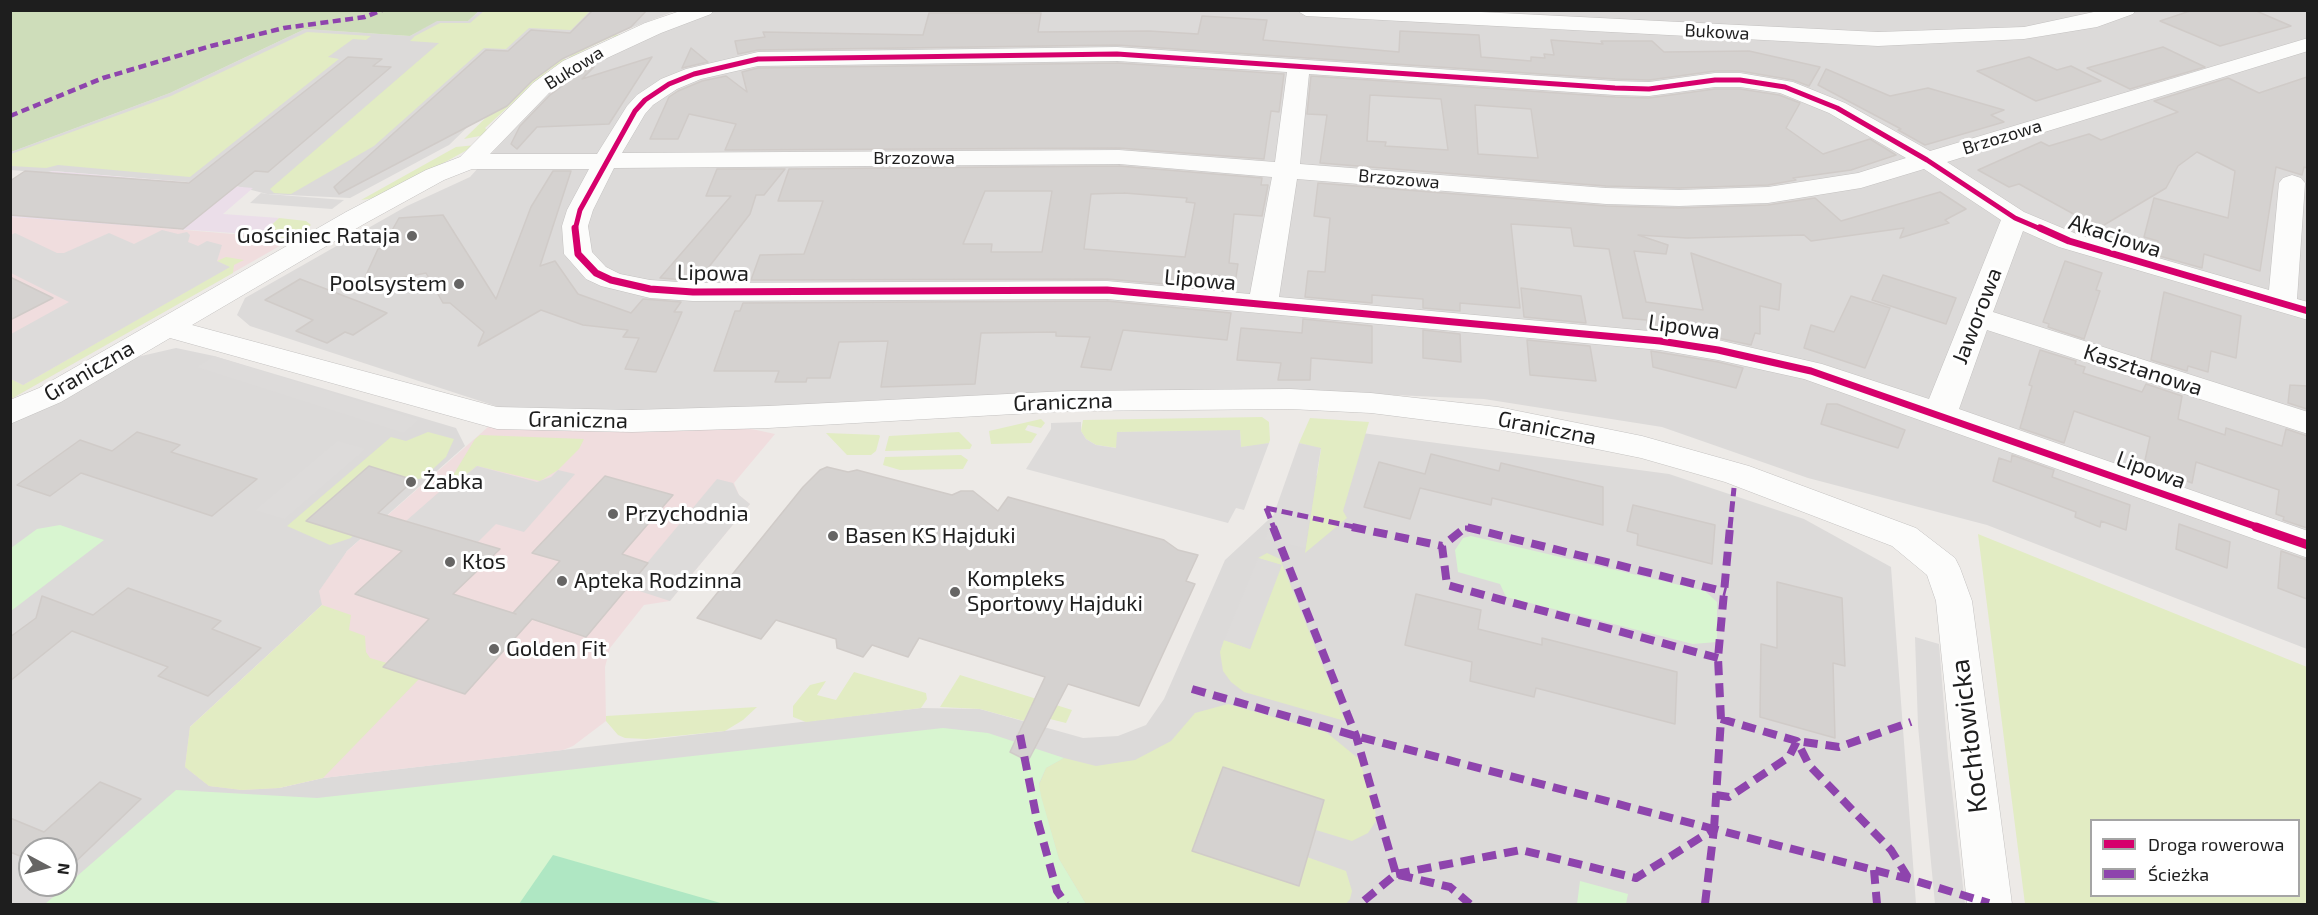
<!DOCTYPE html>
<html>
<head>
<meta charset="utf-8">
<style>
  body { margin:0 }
  #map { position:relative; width:2318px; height:915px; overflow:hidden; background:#edeae7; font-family:"Exo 2",sans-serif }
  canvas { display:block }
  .frame { position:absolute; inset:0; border:12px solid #1e1e1e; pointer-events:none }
  .legend { position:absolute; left:2090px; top:819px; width:210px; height:78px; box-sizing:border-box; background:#fff; border:2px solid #a5a5a5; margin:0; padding:8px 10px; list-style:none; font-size:18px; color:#1e1e1e }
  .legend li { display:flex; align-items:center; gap:12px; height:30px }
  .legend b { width:30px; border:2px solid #a5a5a5 }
  .north { position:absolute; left:18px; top:837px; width:60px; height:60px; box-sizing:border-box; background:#fff; border:2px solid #a5a5a5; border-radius:50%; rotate:97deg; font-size:16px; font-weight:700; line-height:24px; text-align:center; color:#1e1e1e }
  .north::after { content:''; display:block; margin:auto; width:21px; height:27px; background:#666564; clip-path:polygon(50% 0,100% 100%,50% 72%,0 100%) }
</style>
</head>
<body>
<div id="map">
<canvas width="2318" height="915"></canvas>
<div class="frame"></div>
<ul class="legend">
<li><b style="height:8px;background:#d6006c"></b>Droga rowerowa</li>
<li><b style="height:8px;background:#8e44ad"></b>Ścieżka</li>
</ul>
<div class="north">N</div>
</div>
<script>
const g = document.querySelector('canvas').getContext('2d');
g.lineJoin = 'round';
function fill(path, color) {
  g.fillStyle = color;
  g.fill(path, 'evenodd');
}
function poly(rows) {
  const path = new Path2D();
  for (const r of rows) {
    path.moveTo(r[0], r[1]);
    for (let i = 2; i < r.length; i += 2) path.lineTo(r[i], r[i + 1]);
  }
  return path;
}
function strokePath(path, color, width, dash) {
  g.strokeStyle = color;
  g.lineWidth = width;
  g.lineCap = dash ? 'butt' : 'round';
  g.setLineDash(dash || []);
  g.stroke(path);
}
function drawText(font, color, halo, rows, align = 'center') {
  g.font = font + ' "Exo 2",sans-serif';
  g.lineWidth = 6;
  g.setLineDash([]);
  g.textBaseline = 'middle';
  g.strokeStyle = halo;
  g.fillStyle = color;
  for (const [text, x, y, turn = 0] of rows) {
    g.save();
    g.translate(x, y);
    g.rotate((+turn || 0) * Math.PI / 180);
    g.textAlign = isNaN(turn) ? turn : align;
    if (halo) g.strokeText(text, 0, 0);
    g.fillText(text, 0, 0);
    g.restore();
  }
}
const residential = poly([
  [479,11,675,11,623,31,595,30,542,55,449,145,350,198,267,194,236,186,53,171,45,173,11,170,11,152,170,93,305,29,410,36,437,20,468,21],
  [716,11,2307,11,2307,649,1987,525,1808,478,1662,427,1484,399,1260,389,1058,392,634,414,517,413,250,326,237,315,245,298,407,206,470,177,546,93,577,69,700,14],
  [176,348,214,356,456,428,465,446,347,551,322,605,190,727,279,788,323,778,921,708,980,709,1083,738,1118,736,1146,725,1164,699,1225,560,1362,433,1669,474,1804,519,1891,567,1916,904,11,904,10,423,137,357],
  [30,849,66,849,66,885,30,885]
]);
const commercial = poly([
  [11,217,79,221,292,239,11,399],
  [488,427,633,430,747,428,775,434,734,483,739,495,750,504,670,601,644,605,610,648,605,667,606,721,573,746,563,750,323,778,279,788,242,790,209,786,185,767,190,727,322,605,319,591,347,551]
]);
const industrial = poly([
  [53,171,253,188,223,214,279,218,261,235,11,217,11,181]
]);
const grass = poly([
  [484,11,590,11,571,30,529,28,506,49,484,48,374,146,291,194,274,193,270,189,439,43,410,41,415,36,440,23,470,23],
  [307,32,371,36,366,40,353,39,328,57,339,59,190,177,58,165,46,168,11,166,11,154,171,96],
  [595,34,628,35,612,37,592,46,549,70,485,128,489,132,485,135,464,139,547,58,567,59],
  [476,145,382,197,361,200,456,147],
  [279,218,306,221,311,225,292,239,261,235],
  [226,257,244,260,234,265,233,273,11,399,11,379,23,385,229,267,217,261],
  [1262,417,1269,422,1270,440,1269,443,1257,446,1241,447,1240,431,1117,432,1117,448,1096,445,1086,439,1081,431,1083,420],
  [1310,418,1369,422,1343,511,1347,518,1305,553,1321,449,1299,443],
  [1041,419,1045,423,1041,428,1028,425,1025,430,1037,434,1031,443,991,444,989,431],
  [428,432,454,439,446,457,423,478,414,480,369,466,306,520,353,535,351,538,330,545,287,526,391,437,406,441],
  [959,432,972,445,970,449,885,451,889,436],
  [826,433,879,435,880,436,876,451,871,455,847,455],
  [480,435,584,439,579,449,558,470,540,481,477,466,459,480,452,477,475,439],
  [961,455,968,460,963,469,900,470,883,465,885,457],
  [1978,534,2307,667,2307,904,2025,904],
  [2092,820,2298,820,2298,896,2092,896],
  [1267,553,1280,559,1345,721,1244,692,1231,682,1223,671,1220,652,1224,640,1250,649,1281,565,1258,558],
  [322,605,351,615,349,630,365,636,366,652,370,658,387,663,384,667,419,679,323,778,279,788,242,790,209,786,185,767,190,727],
  [854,672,926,693,927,699,921,708,806,722,793,717,793,706,810,685,826,681,817,695,836,700],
  [960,675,1072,710,1066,723,1050,719,1053,713,1031,706,1024,721,980,709,940,707],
  [1228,704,1326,732,1359,759,1375,808,1376,821,1368,833,1352,841,1316,830,1324,800,1223,768,1299,885,1307,857,1346,871,1352,891,1350,899,1346,904,1086,904,1059,859,1041,797,1039,785,1046,768,1064,758,1096,766,1135,760,1171,741,1195,713],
  [757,707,743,720,725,731,646,739,625,738,618,735,606,721,606,716]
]);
const forest = poly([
  [11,10,479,10,479,11,468,21,437,21,410,36,305,29,170,93,11,152]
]);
const park = poly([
  [60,525,104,540,11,611,11,548,37,529],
  [1471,536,1705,591,1717,602,1717,642,1693,644,1506,597,1500,584,1458,572,1455,550,1463,538],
  [943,728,988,733,1064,758,1046,768,1039,784,1041,796,1059,859,1086,904,45,904,176,790,317,798],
  [1580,881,1628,894,1626,904,1577,904]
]);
const pitch = poly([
  [553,855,724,904,519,904]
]);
const parking = poly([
  [261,193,267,194,344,200,332,209,250,203],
  [162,230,178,234,187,232,190,235,188,242,198,246,207,241,222,245,217,261,230,267,23,385,11,379,11,334,69,302,11,273,11,235,15,233,57,253,64,253,109,233,134,244],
  [214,356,419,420,404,433,197,367],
  [1081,422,1081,431,1086,439,1096,445,1116,448,1117,432,1240,430,1241,447,1269,443,1244,510,1236,508,1228,523,1026,469,1051,429,1051,423],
  [337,441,366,449,285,519,255,510],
  [1299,443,1321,448,1305,548,1265,539],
  [477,466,537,482,551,477,558,470,575,474,524,532,496,524,478,542,406,521,454,479,461,479],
  [717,479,733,483,739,495,750,504,670,601,627,587],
  [1258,558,1282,565,1250,649,1224,640],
  [1915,637,1939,644,1948,756,1965,904,1935,904,1918,726]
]);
const building = poly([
  [593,10,647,10,631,27,562,59,532,81,507,106,339,194,334,187,486,50,508,51,531,30,570,33,593,10],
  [2193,10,2254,10,2291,26,2220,46,2160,21,2193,10],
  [929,13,1041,13,1038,32,1149,31,1198,34,1202,16,1267,20,1263,40,1399,52,1400,31,1479,35,1481,57,1531,61,1531,57,1545,58,1544,54,1554,55,1551,40,1603,44,1601,41,1652,41,1664,52,1749,51,1820,67,1809,86,1793,80,1740,71,1715,71,1649,80,1615,79,1117,45,758,50,738,54,735,41,765,37,763,32,923,35,929,13],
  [2163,47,2205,67,2130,89,2087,68,2163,47],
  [691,48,708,62,682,68,691,48],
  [348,57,382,59,373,66,391,67,268,172,255,171,183,229,10,215,10,181,25,171,189,183,348,57],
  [652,57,609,124,537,127,517,149,511,144,520,126,550,95,580,73,594,67,582,79,652,57],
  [2029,57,2057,70,2071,66,2101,81,2036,101,1977,71,2029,57],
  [1117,63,1284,74,1279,112,1271,111,1264,159,1119,148,725,150,736,124,689,114,678,139,650,139,669,97,678,91,702,81,726,76,747,92,742,72,758,68,1117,63],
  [1826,69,1890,96,1928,88,2004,110,1991,115,2004,122,1925,145,1898,130,1901,129,1818,85,1826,69],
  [1311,76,1615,97,1649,98,1715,89,1740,89,1779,95,1800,103,1786,128,1823,154,1870,139,1896,155,1851,170,1793,178,1796,180,1768,185,1679,188,1606,186,1320,163,1327,115,1307,114,1311,76],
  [1370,95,1441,99,1448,150,1385,146,1386,142,1367,141,1370,95],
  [1475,105,1531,109,1538,158,1478,154,1475,105],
  [2307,77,2307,168,2304,167,2302,175,2276,167,2260,271,2204,254,2202,268,2156,255,2158,241,2144,237,2154,198,2228,218,2235,171,2197,152,2178,166,2166,188,2099,228,2019,184,2009,187,1978,170,2041,142,2049,146,2089,134,2101,140,2178,112,2154,101,2228,78,2259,93,2307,77],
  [1119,166,1262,178,1261,185,1268,185,1262,216,1234,214,1229,263,1238,264,1234,290,1107,279,751,280,760,255,804,254,823,201,778,201,789,169,1119,166],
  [985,191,1052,191,1042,252,991,252,992,244,963,244,985,191],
  [1124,193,1187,198,1186,202,1195,203,1185,257,1084,249,1091,194,1124,193],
  [717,169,785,169,764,195,756,195,750,214,698,281,660,278,731,196,706,196,717,169],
  [553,171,571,171,540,266,555,261,578,294,631,313,643,299,681,302,674,312,682,312,656,372,625,369,639,338,623,337,628,330,583,325,541,310,478,346,484,332,450,303,443,303,426,273,361,286,378,249,382,248,399,218,443,215,496,299,531,207,553,171],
  [1318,183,1606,206,1679,208,1768,205,1815,198,1841,221,1940,192,1966,209,1945,220,1949,223,1900,238,1904,228,1811,241,1804,235,1687,238,1638,235,1668,245,1666,254,1634,251,1646,302,1703,310,1691,253,1781,284,1779,310,1760,306,1760,334,1755,333,1751,345,1718,338,1648,329,1647,320,1623,318,1609,249,1574,246,1571,228,1511,224,1520,308,1460,303,1460,311,1423,308,1423,299,1372,295,1372,303,1305,297,1308,271,1325,272,1330,218,1314,216,1318,183],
  [2065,261,2102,273,2096,290,2100,291,2084,339,2048,327,2049,324,2043,322,2065,261],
  [1883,275,1956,298,1946,324,1872,300,1883,275],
  [10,277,53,298,10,320,10,277],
  [300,279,365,304,387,313,353,335,345,332,327,343,296,331,313,320,265,300,300,279],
  [1521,288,1581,296,1586,323,1524,317,1521,288],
  [2164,292,2241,316,2236,358,2211,351,2208,372,2188,366,2187,371,2151,360,2164,292],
  [1851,296,1890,308,1865,368,1804,348,1811,325,1834,332,1851,296],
  [1107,301,1231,313,1227,340,1123,330,1111,370,1081,367,1090,337,1056,336,1056,332,981,333,975,384,881,387,888,341,839,342,830,378,807,378,806,382,775,382,779,371,714,371,735,311,740,311,743,303,1107,301],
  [1303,319,1372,326,1372,363,1311,358,1310,380,1278,380,1281,363,1237,360,1241,328,1302,333,1303,319],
  [1423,330,1460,334,1461,362,1423,358,1423,330],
  [1527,340,1590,346,1596,381,1530,375,1527,340],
  [2040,350,2076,361,2075,364,2085,367,2083,373,2142,392,2146,384,2182,396,2178,419,2225,435,2226,428,2282,446,2286,429,2307,436,2307,528,2283,520,2284,517,2276,514,2279,490,2196,462,2192,483,2144,465,2150,437,2074,411,2064,443,2020,428,2032,386,2029,385,2040,350],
  [1651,351,1718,362,1743,368,1736,388,1653,367,1651,351],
  [2290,385,2307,386,2307,409,2288,403,2290,385],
  [1827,404,1837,404,1905,430,1898,448,1821,424,1827,404],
  [137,432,180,445,171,452,257,479,212,516,81,473,50,496,17,485,80,440,112,451,137,432],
  [1431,454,1499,471,1501,463,1603,487,1603,525,1492,498,1491,505,1420,488,1410,519,1364,507,1379,462,1425,474,1431,454],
  [2012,455,2054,470,2052,477,2130,505,2126,530,2101,521,2100,527,2075,517,2076,512,1993,481,1999,458,2011,462,2012,455],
  [369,466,414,480,378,513,500,549,453,594,516,614,513,613,560,561,532,553,605,476,673,495,622,554,648,563,586,637,532,619,465,694,383,667,429,619,355,594,402,551,306,521,369,466],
  [827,467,848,472,857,470,952,495,961,491,973,491,998,511,1008,497,1164,540,1178,550,1198,555,1186,581,1195,584,1139,706,1068,684,1028,761,1010,752,1045,677,919,638,908,657,872,645,863,657,837,648,836,639,776,620,761,639,697,618,803,487,820,470,827,467],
  [1633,505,1715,525,1712,564,1637,545,1638,534,1627,531,1633,505],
  [2179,524,2230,542,2227,568,2176,549,2179,524],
  [2281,551,2307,560,2307,599,2278,588,2281,551],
  [1777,582,1842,598,1845,666,1833,663,1835,738,1760,717,1761,644,1777,648,1777,582],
  [128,588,221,621,212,629,261,648,208,696,158,676,168,667,72,631,10,681,10,637,36,618,42,596,93,615,128,588],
  [1416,594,1481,610,1478,629,1542,645,1542,638,1677,672,1675,724,1536,688,1534,697,1470,681,1472,662,1405,645,1416,594],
  [1223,767,1324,800,1299,886,1192,851,1223,767],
  [100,782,141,799,66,871,66,849,30,849,30,860,10,852,10,818,44,832,100,782]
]);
const minor = poly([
  [683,10,714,10,711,14,661,33,579,71,549,93,490,154,597,154,627,106,637,95,661,79,686,69,758,52,1117,47,1615,81,1649,82,1715,73,1740,73,1793,82,1845,103,1930,151,2308,38,2308,51,1947,162,2024,212,2079,235,2269,290,2279,183,2283,178,2292,175,2301,178,2305,183,2297,299,2308,302,2308,320,2059,247,2023,231,1993,312,2308,412,2308,434,1987,330,1959,409,2308,531,2308,558,1804,379,1718,360,1660,350,1107,299,693,301,650,298,601,286,586,279,564,254,562,226,567,210,589,169,472,169,444,180,364,224,192,325,497,407,632,410,768,406,1067,391,1290,389,1371,393,1498,407,1642,436,1749,466,1916,528,1955,558,1960,568,1972,601,2012,904,1967,904,1936,601,1927,575,1892,546,1725,482,1641,458,1498,429,1371,413,1290,409,1067,411,768,428,632,432,497,429,170,338,61,402,10,424,10,400,39,388,346,212,426,170,460,157,533,83,563,61,645,23,683,10],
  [1117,61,1287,72,1275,162,1119,150,622,153,645,114,653,105,677,89,701,79,758,66,1117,61],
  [1309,74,1615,95,1649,96,1715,87,1740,87,1780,93,1829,113,1906,158,1858,173,1768,187,1679,190,1606,188,1300,164,1309,74],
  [1119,164,1272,177,1250,294,1107,281,693,283,650,280,620,274,606,267,592,252,588,226,593,210,614,168,1119,164],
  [1924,169,2001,220,1929,399,1822,364,1718,340,1660,332,1279,297,1297,179,1606,204,1679,206,1768,203,1861,188,1924,169],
  [1296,10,1441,10,1878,32,2024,27,2103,10,2136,10,2133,14,2097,27,2024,39,1878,46,1306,16,1296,10]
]);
const quietFar2 = poly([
  [10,116,103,78,211,46,284,28,365,17,382,10]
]);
const quietFar1 = poly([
  [1266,508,1274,528],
  [1266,508,1359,528],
  [1465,528,1470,528],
  [1730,528,1734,488]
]);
const quiet = poly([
  [1273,527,1356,736,1396,874,1360,904],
  [1352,527,1442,546],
  [1718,658,1447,585,1442,546,1466,527,1726,592],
  [1192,689,1356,736,1714,829],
  [1721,719,1797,741,1809,765,1891,850,1909,879],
  [1020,735,1036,815,1057,891,1066,904],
  [1716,795,1729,797,1789,757,1797,741,1839,747,1911,722],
  [1714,829,1721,719,1718,658,1730,527],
  [1874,870,1877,904],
  [1396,874,1521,850,1636,878,1714,829],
  [1399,875,1450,887,1470,904],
  [1705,904,1714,829,1909,879,1989,903]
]);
const cyclewayFar2 = poly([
  [575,230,580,210,635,111,645,100,669,84,694,74,758,59,1117,54,1615,88,1649,89,1715,80,1740,80,1785,87,1837,108,1927,160,2015,218,2043,230]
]);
const cyclewayFar1 = poly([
  [575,228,578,254,596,273,611,280,650,289,693,292,1107,290,1660,341,1718,350,1811,371,2260,528],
  [2040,228,2069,241,2308,311]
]);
const cycleway = poly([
  [2256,527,2308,545]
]);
const markers = [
  [412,236,6,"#666564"],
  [459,284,6,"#666564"],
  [411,482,6,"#666564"],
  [613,514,6,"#666564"],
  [833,536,6,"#666564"],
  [450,562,6,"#666564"],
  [562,581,6,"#666564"],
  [955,592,6,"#666564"],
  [494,649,6,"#666564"]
];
const farStreetnames = [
  ["Bukowa",1717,32,3],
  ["Bukowa",574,68,-32],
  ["Brzozowa",2002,137,-17],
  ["Brzozowa",914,158],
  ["Brzozowa",1399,179,5]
];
const poiNames = [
  ["Gościniec Rataja",400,236,"right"],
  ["Poolsystem",447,284,"right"],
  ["Żabka",423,482],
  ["Przychodnia",625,514],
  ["Basen KS Hajduki",845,536],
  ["Kłos",462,562],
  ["Kompleks",967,579],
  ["Sportowy Hajduki",967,604],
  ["Apteka Rodzinna",574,581],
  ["Golden Fit",506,649]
];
const streetNames = [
  ["Akacjowa",2115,236,18],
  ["Lipowa",713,273,1],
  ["Lipowa",1200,280,5],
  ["Jaworowa",1977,316,-69],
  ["Lipowa",1684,327,8],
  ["Kasztanowa",2143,370,18],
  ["Graniczna",89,371,-30],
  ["Graniczna",1063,402,-2],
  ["Graniczna",578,420,1],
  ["Graniczna",1547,428,11],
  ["Lipowa",2151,470,20]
];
const nearStreetnames = [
  ["Kochłowicka",1969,736,-97]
];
fill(residential, '#dcdad9');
fill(commercial, '#f0ddde');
fill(industrial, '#ebdee9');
fill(grass, '#e2ecc3');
fill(forest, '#ceddba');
fill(park, '#d8f5d0');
fill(pitch, '#afe7c3');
fill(parking, '#dddbda');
fill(building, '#d5d2d0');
strokePath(building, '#d0cbc8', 1.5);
strokePath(minor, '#c4c2c1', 1);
fill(minor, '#fcfcfb');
strokePath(quietFar2, '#8e44ad', 4.5, [8, 4.5]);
strokePath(quietFar1, '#8e44ad', 5, [11, 5]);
strokePath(quiet, '#8e44ad', 8, [14, 8]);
strokePath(cyclewayFar2, '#d6006c', 5);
strokePath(cyclewayFar1, '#d6006c', 7);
strokePath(cycleway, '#d6006c', 9);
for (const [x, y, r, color] of markers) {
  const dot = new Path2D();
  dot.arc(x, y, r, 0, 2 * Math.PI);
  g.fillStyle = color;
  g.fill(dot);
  strokePath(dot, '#fff', 2);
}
drawText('18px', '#1e1e1e', '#fff', farStreetnames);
drawText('22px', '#1e1e1e', '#fff', poiNames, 'left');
drawText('22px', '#1e1e1e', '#fff', streetNames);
drawText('27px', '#1e1e1e', '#fff', nearStreetnames);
</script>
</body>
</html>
